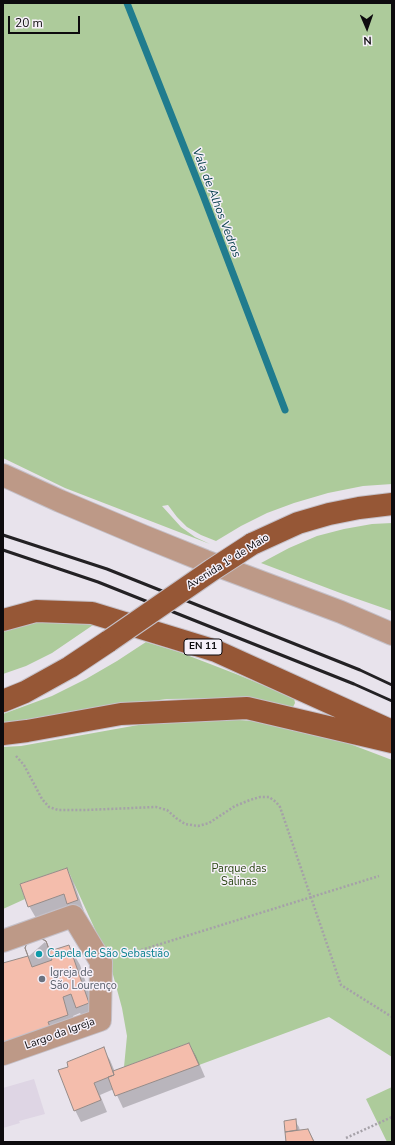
<!DOCTYPE html>
<html>
<head>
<meta charset="utf-8">
<style>
  body { margin:0 }
  #map { position:relative; width:395px; height:1145px; overflow:hidden; background:#e8e3ec; font-family:"Nunito Sans",sans-serif }
  canvas { display:block }
  .frame { position:absolute; inset:0; border:4px solid #0d0b0e; pointer-events:none }
  .north { position:absolute; left:347px; top:8px; width:40px; height:40px; -webkit-text-stroke:3px #f6f0f9; paint-order:stroke; rotate:178deg; font-size:11px; font-weight:700; line-height:16px; text-align:center; color:#0d0b0e }
  .north::after { content:''; display:block; margin:auto; width:14px; height:18px; background:#0d0b0e; clip-path:polygon(50% 0,100% 100%,50% 72%,0 100%) }
  .scale { position:absolute; left:8px; top:16px; width:72px; height:18px; box-sizing:border-box; border:2px solid #0d0b0e; border-top:0; padding-left:5px; font-size:12px; line-height:14px; white-space:nowrap; color:#0d0b0e; -webkit-text-stroke:3px #f6f0f9; paint-order:stroke }
</style>
</head>
<body>
<div id="map">
<canvas width="395" height="1145"></canvas>
<div class="frame"></div>
<div class="north">N</div>
<div class="scale">20 m</div>
</div>
<script>
const g = document.querySelector('canvas').getContext('2d');
g.lineJoin = 'round';
function fill(path, color) {
  g.fillStyle = color;
  g.fill(path, 'evenodd');
}
function poly(rows) {
  const path = new Path2D();
  for (const r of rows) {
    path.moveTo(r[0], r[1]);
    for (let i = 2; i < r.length; i += 2) path.lineTo(r[i], r[i + 1]);
  }
  return path;
}
function strokePath(path, color, width, dash) {
  g.strokeStyle = color;
  g.lineWidth = width;
  g.lineCap = dash ? 'butt' : 'round';
  g.setLineDash(dash || []);
  g.stroke(path);
}
function drawText(font, color, halo, rows, align = 'center') {
  g.font = font + ' "Nunito Sans",sans-serif';
  g.lineWidth = 3;
  g.setLineDash([]);
  g.textBaseline = 'middle';
  g.strokeStyle = halo;
  g.fillStyle = color;
  for (const [text, x, y, turn = 0] of rows) {
    g.save();
    g.translate(x, y);
    g.rotate((+turn || 0) * Math.PI / 180);
    g.textAlign = isNaN(turn) ? turn : align;
    if (halo) g.strokeText(text, 0, 0);
    g.fillText(text, 0, 0);
    g.restore();
  }
}
const built = poly([
  [34,1079,45,1114,19,1121,20,1123,3,1128,3,1088]
]);
const green = poly([
  [3,3,392,3,392,484,363,486,328,493,294,503,267,513,241,526,216,541,201,535,187,527,177,517,168,505,162,506,181,527,195,537,210,544,65,488,3,458],
  [392,523,392,611,343,594,261,563,289,548,317,536,344,529,372,524],
  [47,620,96,623,52,653,26,666,3,674,3,629],
  [146,642,179,652,236,674,294,698,295,703,293,707,239,698,167,699,128,704,3,726,3,714,52,696,86,679,117,661],
  [208,718,240,720,263,722,329,736,392,760,392,1057,329,1017,199,1065,189,1043,124,1067,127,1036,122,1008,109,960,67,868,20,884,25,899,3,909,3,747,21,746,155,722],
  [392,1087,392,1142,387,1142,366,1099]
]);
const shadow = poly([
  [67,869,73,881,84,911,75,915,36,918,29,906],
  [45,942,51,952,69,946,80,965,99,1022,88,1027,80,1013,73,1016,78,1034,58,1041,60,1046,4,1065,3,1063,3,964,29,956],
  [189,1044,196,1056,205,1077,123,1108,114,1089,100,1095,107,1112,81,1122,75,1110,70,1067,103,1049,110,1060,115,1072],
  [295,1121,299,1127,300,1131,308,1130,315,1142,287,1142,285,1122]
]);
const stream = poly([
  [127,3,203,195,285,410]
]);
const building = poly([
  [67,868,78,900,67,904,64,894,28,907,20,884,67,868],
  [38,937,46,941,50,951,69,945,89,1003,76,1008,71,994,63,997,68,1015,48,1022,50,1027,3,1043,3,963,28,956,25,948,28,940,38,937],
  [38,937,46,941,52,960,32,967,25,948,28,940,38,937],
  [189,1043,199,1065,115,1096,108,1077,114,1075,113,1071,189,1043],
  [104,1047,114,1075,94,1083,101,1100,74,1111,58,1070,68,1067,67,1062,104,1047],
  [296,1119,297,1130,285,1132,284,1121,296,1119],
  [308,1129,314,1142,286,1142,285,1132,308,1129]
]);
const path = poly([
  [16,756,24,765,42,799,49,807,58,810,85,810,156,807,167,810,176,818,185,824,198,826,209,823,235,806,250,800,260,797,269,797,276,802,280,807,341,985,392,1017],
  [122,956,379,876],
  [346,1138,392,1117]
]);
const minor = poly([
  [3,475,60,501,143,536,205,561,341,612,392,634],
  [3,941,73,916,101,962,100,1020,3,1054]
]);
const major = poly([
  [252,544,298,523,329,514,359,508,392,504],
  [3,620,36,611,92,613,216,651,392,731],
  [3,701,25,692,70,667,109,641],
  [3,734,27,731,121,714,247,708,392,742]
]);
const rail = poly([
  [3,535,107,569,360,670,392,685],
  [3,550,98,582,354,684,392,701]
]);
const majorBridge = poly([
  [109,641,212,570,252,544]
]);
const markers = [
  [39,954,4,"#0f9aa8"],
  [42,979,4,"#6b7280"]
];
const shields = [
  [203,647,38]
];
const shieldNames = [
  ["EN 11",203,647]
];
const streetNames = [
  ["Avenida 1º de Maio",228,562,-32],
  ["Largo da Igreja",60,1034,-20]
];
const parkNames = [
  ["Parque das",239,869],
  ["Salinas",239,882]
];
const cultureNames = [
  ["Capela de São Sebastião",47,954]
];
const worshipNames = [
  ["Igreja de",50,973],
  ["São Lourenço",50,986]
];
const waterNames = [
  ["Vala de Alhos Vedros",216,203,69]
];
fill(built, '#ded5e4');
fill(green, '#adcb9b');
fill(shadow, '#0003');
strokePath(stream, '#207c8e', 7);
fill(building, '#f4bdac');
strokePath(building, '#958b88', 1);
strokePath(minor, '#c5c0c8', 24);
strokePath(major, '#c5c0c8', 24);
strokePath(path, '#a5a1a8', 2.5, [2, 2]);
strokePath(minor, '#bd9987', 22);
strokePath(major, '#965736', 22);
strokePath(rail, '#232124', 3);
strokePath(majorBridge, '#c5c0c8', 24, []);
strokePath(majorBridge, '#965736', 22);
for (const [x, y, r, color] of markers) {
  const dot = new Path2D();
  dot.arc(x, y, r, 0, 2 * Math.PI);
  g.fillStyle = color;
  g.fill(dot);
  strokePath(dot, '#f6f0f9', 1.5);
}
for (const [x, y, w] of shields) {
  const box = new Path2D();
  box.roundRect(x - w / 2, y - 8, w, 16, 3);
  g.fillStyle = '#f6f0f9';
  g.fill(box);
  strokePath(box, '#0d0b0e', 1);
}
drawText('bold 10px', '#0d0b0e', null, shieldNames);
drawText('11px', '#0d0b0e', '#f6f0f9', streetNames);
drawText('11px', '#2c4915', '#f6f0f9', parkNames);
drawText('11px', '#0d838f', '#f6f0f9', cultureNames, 'left');
drawText('11px', '#5b616d', '#f6f0f9', worshipNames, 'left');
drawText('italic 12px', '#033d48', '#f6f0f9', waterNames);
</script>
</body>
</html>
